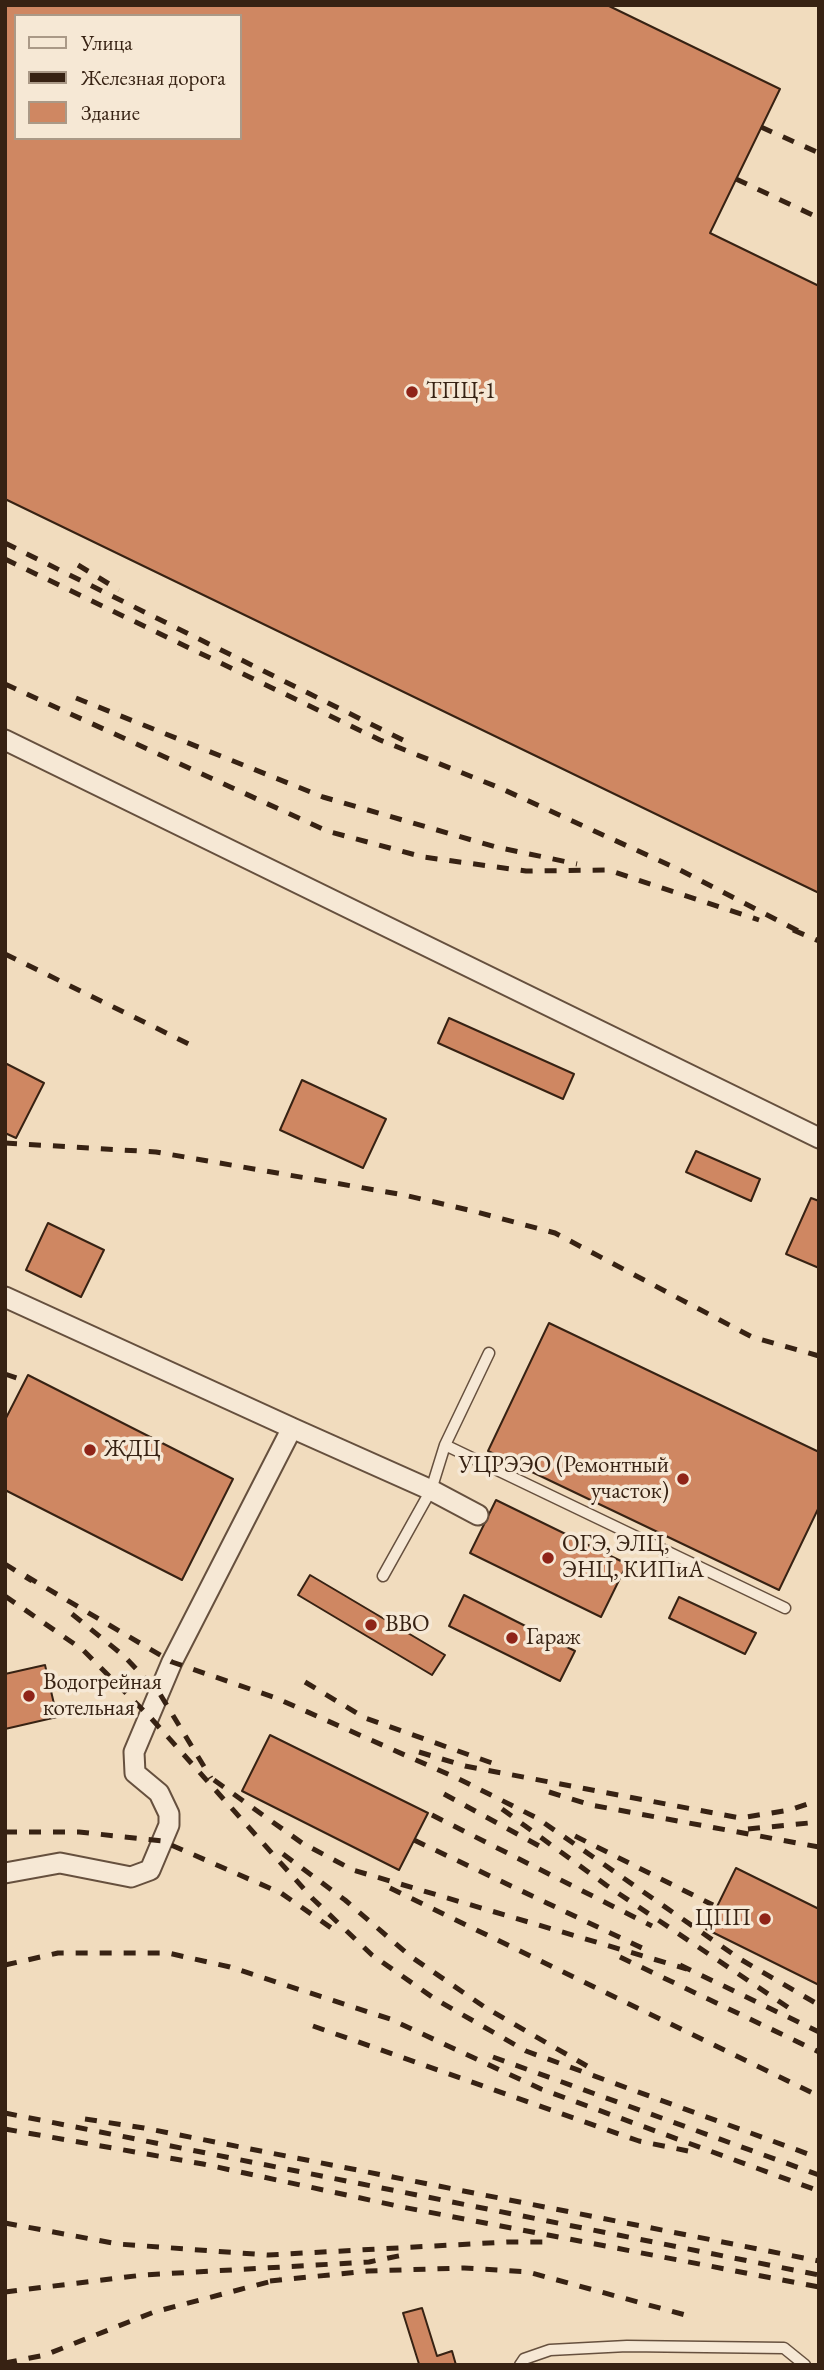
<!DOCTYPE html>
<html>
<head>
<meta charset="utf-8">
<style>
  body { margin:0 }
  #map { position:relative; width:824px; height:2370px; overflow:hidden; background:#f1dcbe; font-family:"EB Garamond",serif }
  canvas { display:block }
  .frame { position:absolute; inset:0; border:7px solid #372213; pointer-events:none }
  .legend { position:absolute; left:14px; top:14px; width:228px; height:126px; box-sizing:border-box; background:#f6e8d5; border:2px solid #aa9987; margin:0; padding:9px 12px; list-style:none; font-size:21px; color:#372213 }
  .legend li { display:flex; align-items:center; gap:14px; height:35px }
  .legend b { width:35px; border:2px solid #aa9987 }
</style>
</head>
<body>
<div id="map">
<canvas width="824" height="2370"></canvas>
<div class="frame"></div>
<ul class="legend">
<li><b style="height:9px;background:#f6e8d5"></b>Улица</li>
<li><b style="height:9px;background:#372213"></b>Железная дорога</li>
<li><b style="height:19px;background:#cf8762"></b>Здание</li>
</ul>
</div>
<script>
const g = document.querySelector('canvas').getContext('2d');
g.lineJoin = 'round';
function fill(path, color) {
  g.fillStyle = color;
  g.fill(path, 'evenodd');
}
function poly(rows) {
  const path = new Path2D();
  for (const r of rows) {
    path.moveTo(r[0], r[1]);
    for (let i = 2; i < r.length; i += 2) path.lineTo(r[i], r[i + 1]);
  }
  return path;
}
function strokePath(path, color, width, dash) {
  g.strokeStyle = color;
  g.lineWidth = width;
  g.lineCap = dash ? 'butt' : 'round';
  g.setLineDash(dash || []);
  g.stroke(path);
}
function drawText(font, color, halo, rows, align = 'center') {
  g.font = font + ' "EB Garamond",serif';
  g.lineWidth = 7;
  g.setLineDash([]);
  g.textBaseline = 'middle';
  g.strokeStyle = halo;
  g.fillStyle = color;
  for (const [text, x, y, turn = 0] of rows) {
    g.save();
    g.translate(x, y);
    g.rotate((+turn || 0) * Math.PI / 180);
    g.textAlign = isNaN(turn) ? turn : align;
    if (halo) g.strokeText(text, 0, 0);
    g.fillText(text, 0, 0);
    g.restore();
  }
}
const building = poly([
  [5,5,607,5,780,89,710,233,819,286,819,893,5,499,5,5],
  [16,16,240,16,240,138,16,138,16,16],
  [449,1018,574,1074,563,1099,438,1043,449,1018],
  [5,1063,44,1083,16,1138,5,1133,5,1063],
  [302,1080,386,1119,363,1168,280,1130,302,1080],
  [696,1151,760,1179,751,1201,686,1172,696,1151],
  [811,1198,819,1201,819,1268,786,1254,811,1198],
  [48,1223,104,1250,81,1297,26,1270,48,1223],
  [549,1323,819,1452,819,1507,779,1590,488,1451,549,1323],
  [28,1375,233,1479,182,1580,5,1490,5,1420,28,1375],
  [496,1500,627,1564,601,1617,470,1553,496,1500],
  [310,1575,445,1655,432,1675,298,1595,310,1575],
  [464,1595,575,1651,560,1681,449,1626,464,1595],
  [679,1597,756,1633,745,1654,669,1618,679,1597],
  [45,1665,57,1717,5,1729,5,1674,45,1665],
  [270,1735,428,1813,399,1870,242,1791,270,1735],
  [736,1868,819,1909,819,1985,706,1929,736,1868],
  [422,2308,437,2356,452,2351,456,2365,415,2365,419,2364,403,2313,422,2308]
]);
const lane = poly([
  [445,1445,785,1608],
  [383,1576,431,1490,445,1445,489,1353],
  [520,2365,524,2359,550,2350,627,2346,784,2348,805,2365]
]);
const street = poly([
  [5,740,819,1138],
  [5,1297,292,1428],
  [5,1873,60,1863,131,1877,150,1870,169,1825,169,1814,159,1793,135,1773,134,1752,172,1662,292,1428,431,1490,478,1515]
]);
const rail = poly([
  [761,127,819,153],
  [736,179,819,218],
  [5,543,403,740],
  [5,559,380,740,500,788,680,870,802,933],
  [78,565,119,590],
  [5,684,327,831,423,857,526,871,608,870,759,920],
  [76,698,323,797,496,847,577,864],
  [793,930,819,941],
  [5,954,195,1047],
  [5,1143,156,1152,404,1195,473,1211,555,1233,752,1337,819,1356],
  [5,1374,17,1378],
  [5,1564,32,1581],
  [26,1576,172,1662,276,1698,459,1779,537,1818,740,1959,819,2005],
  [5,1596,83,1650,150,1717,313,1899,372,1955,435,1999,526,2051,819,2158],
  [72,1614,124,1656,160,1694,211,1778],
  [305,1682,365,1718,492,1763],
  [419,1752,465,1766,740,1818,790,1810,819,1800],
  [214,1780,302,1843,353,1870,687,1969],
  [549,1792,591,1805,819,1847],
  [444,1794,543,1848],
  [502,1809,606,1885,795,2012],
  [432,1815,652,1926],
  [748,1829,819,1822],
  [5,1832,79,1832,162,1841,281,1893,340,1934],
  [575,1836,713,1905],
  [414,1840,642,1948],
  [283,1854,345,1900,410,1956,486,2008,587,2066],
  [390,1888,819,2096],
  [620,1957,819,2052],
  [5,1965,58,1953,168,1953,230,1967,390,2019,541,2089,819,2191],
  [680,1965,819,2032],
  [313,2026,639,2141,688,2151],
  [493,2057,819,2175],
  [5,2113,819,2275],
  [85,2119,144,2128,819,2261],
  [5,2129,203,2164,402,2207,819,2287],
  [5,2223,118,2244,268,2255,507,2242,547,2242],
  [270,2281,368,2271,464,2268,528,2272,689,2316],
  [5,2292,143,2275,369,2262,403,2255],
  [5,2363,45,2355,154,2312,280,2279]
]);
const markers = [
  [412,392,7,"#8f2418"],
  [90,1450,7,"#8f2418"],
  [683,1479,7,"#8f2418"],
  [548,1558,7,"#8f2418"],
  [371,1625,7,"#8f2418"],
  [512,1638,7,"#8f2418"],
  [29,1696,7,"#8f2418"],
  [765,1919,7,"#8f2418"]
];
const poiNames = [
  ["ТПЦ-1",426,392],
  ["ЖДЦ",104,1450],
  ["УЦРЭЭО (Ремонтный",669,1466,"right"],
  ["участок)",669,1492,"right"],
  ["ОГЭ, ЭЛЦ,",562,1545],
  ["ЭНЦ, КИПиА",562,1571],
  ["ВВО",385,1625],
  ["Гараж",526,1638],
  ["Водогрейная",43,1683],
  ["котельная",43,1709],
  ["ЦПП",751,1919,"right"]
];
fill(building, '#cf8762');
strokePath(building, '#372213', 2);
strokePath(lane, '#66503e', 13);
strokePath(street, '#66503e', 23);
strokePath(lane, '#f6e8d5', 10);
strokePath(street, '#f6e8d5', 19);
strokePath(rail, '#372213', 5, [12, 12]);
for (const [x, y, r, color] of markers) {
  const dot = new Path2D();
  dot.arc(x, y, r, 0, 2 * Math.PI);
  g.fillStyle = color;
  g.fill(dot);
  strokePath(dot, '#f6e8d5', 2.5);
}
drawText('23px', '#372213', '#f6e8d5', poiNames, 'left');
</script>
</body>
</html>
